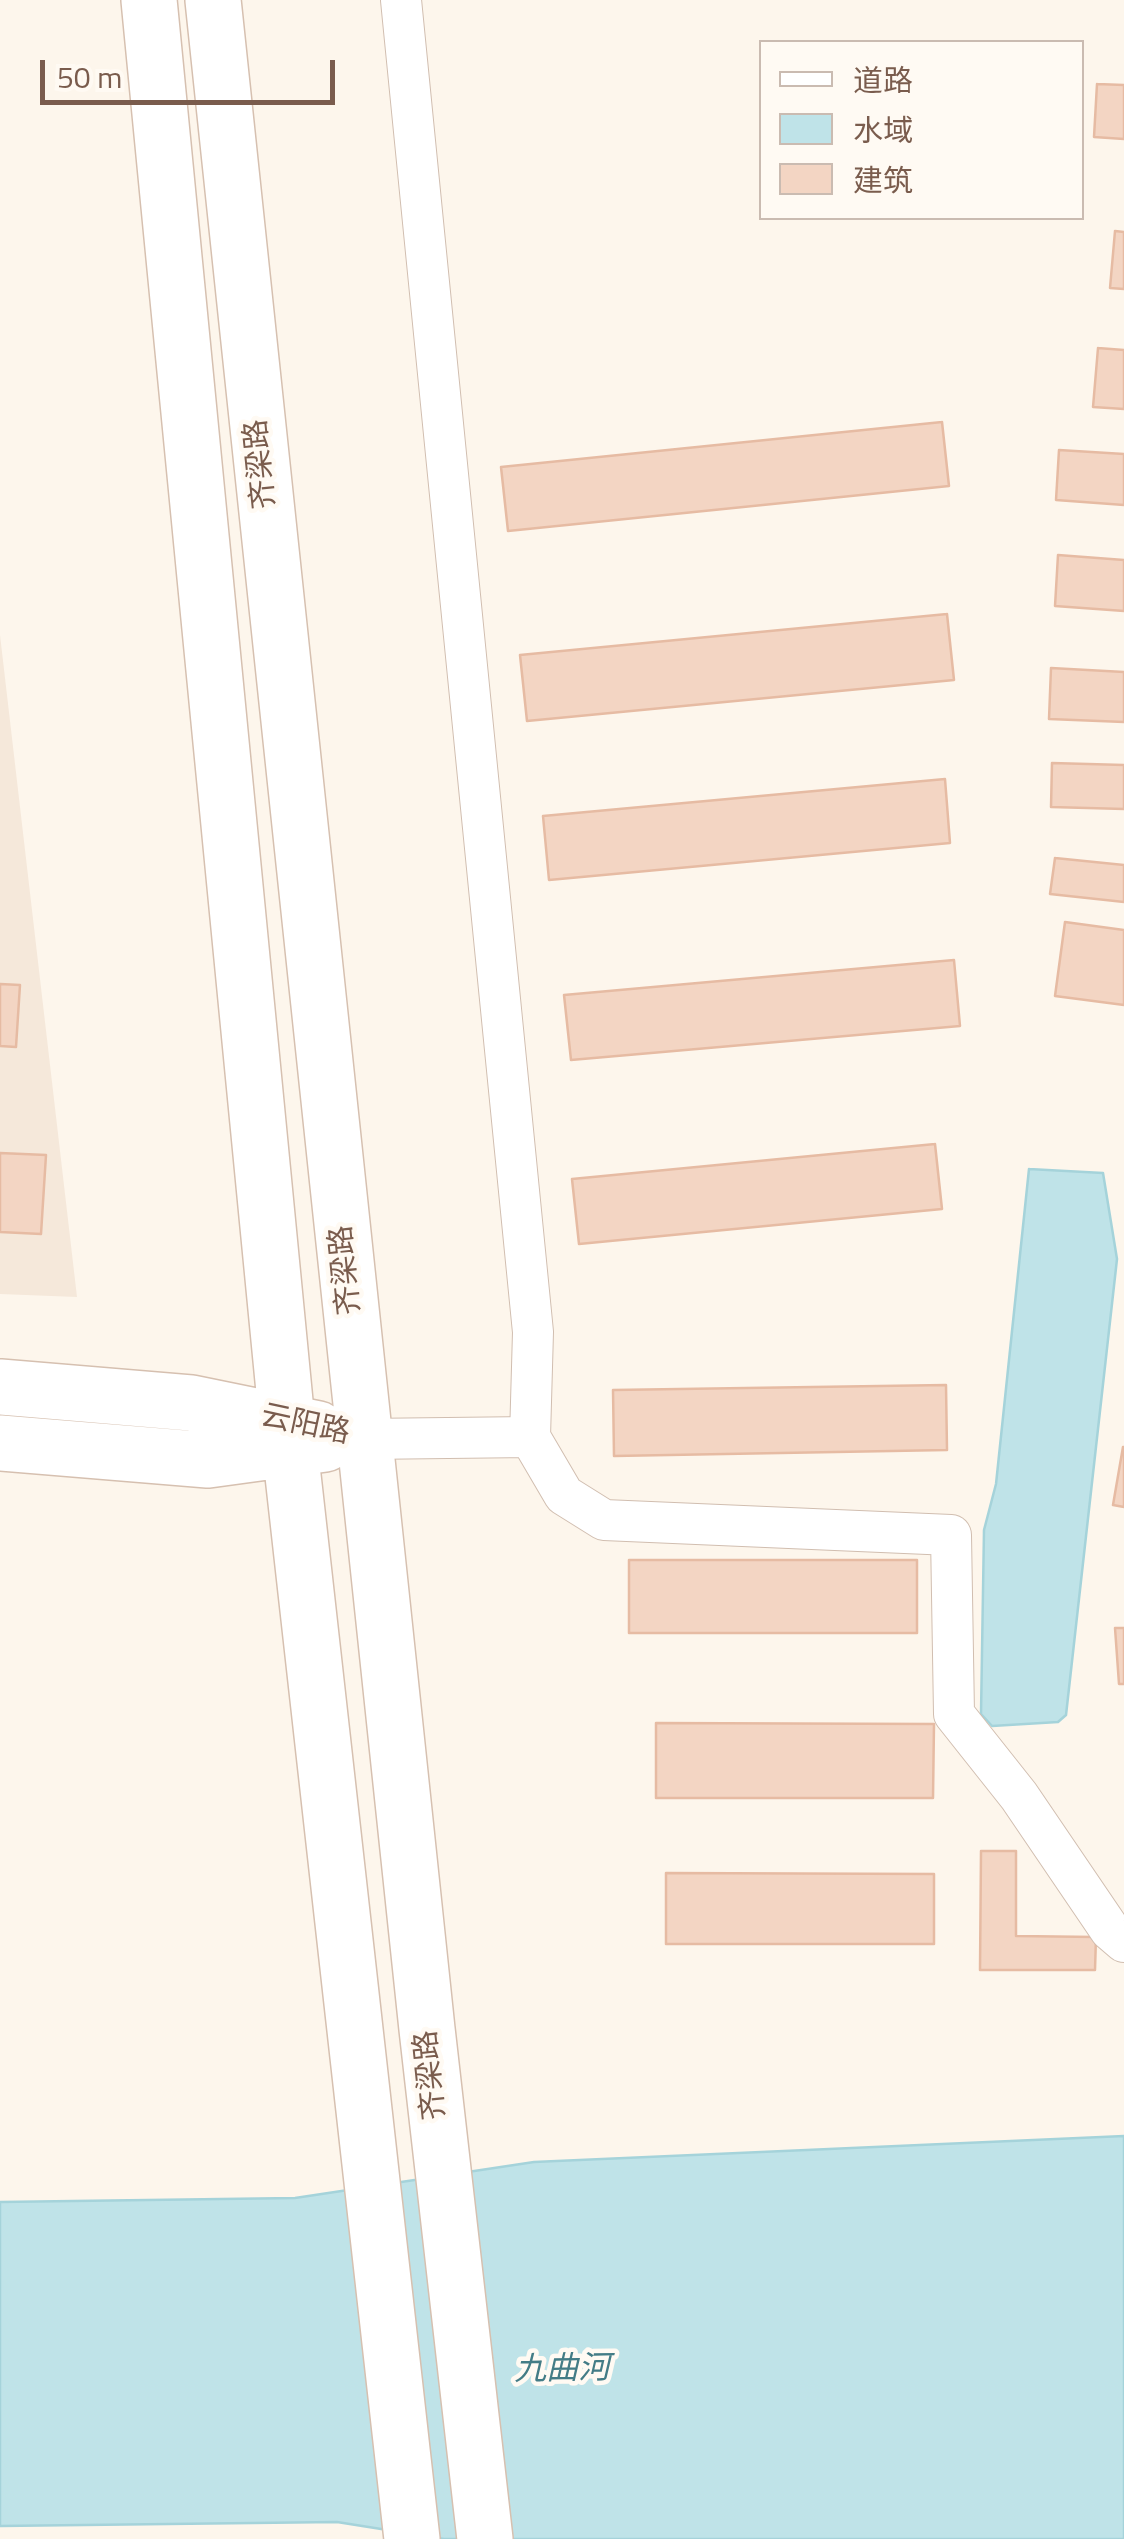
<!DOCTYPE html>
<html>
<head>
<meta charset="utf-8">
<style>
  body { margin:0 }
  #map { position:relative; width:1124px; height:2539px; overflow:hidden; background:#fdf6ec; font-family:"Titillium Web","Noto Sans SC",sans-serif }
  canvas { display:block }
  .legend { position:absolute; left:759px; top:40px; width:325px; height:180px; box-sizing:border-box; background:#fffaf3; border:2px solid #cabbb1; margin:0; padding:12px 18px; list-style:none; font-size:30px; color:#7a5c4d }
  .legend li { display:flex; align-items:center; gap:20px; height:50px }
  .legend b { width:50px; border:2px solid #cabbb1 }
  .scale { position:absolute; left:40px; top:60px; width:295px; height:45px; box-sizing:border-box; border:5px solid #7a5c4d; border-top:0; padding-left:12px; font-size:30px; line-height:35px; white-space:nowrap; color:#7a5c4d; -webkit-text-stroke:8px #fffaf3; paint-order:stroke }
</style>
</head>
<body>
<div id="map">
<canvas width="1124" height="2539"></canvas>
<ul class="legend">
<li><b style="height:12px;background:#fff"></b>道路</li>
<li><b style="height:28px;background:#bfe3e8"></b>水域</li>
<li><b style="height:28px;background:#f3d5c3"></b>建筑</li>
</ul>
<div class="scale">50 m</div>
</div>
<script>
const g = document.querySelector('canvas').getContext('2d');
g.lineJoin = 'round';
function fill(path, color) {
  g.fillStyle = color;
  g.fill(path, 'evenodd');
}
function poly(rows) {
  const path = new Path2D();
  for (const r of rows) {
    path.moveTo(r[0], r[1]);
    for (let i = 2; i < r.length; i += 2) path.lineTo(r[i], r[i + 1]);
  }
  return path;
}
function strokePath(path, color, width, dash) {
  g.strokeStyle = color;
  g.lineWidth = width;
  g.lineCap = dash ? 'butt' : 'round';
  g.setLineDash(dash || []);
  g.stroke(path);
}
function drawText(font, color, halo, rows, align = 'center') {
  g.font = font + ' "Titillium Web","Noto Sans SC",sans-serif';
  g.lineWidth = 9;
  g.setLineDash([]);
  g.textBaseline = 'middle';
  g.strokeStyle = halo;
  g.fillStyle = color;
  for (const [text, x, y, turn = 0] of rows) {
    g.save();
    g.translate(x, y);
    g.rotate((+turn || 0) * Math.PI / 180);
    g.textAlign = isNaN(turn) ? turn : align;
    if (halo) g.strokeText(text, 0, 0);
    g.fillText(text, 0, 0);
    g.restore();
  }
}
const residential = poly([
  [0,635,77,1297,0,1294]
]);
const water = poly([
  [1029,1169,1103,1173,1117,1259,1066,1715,1058,1722,992,1726,981,1714,984,1530,996,1484,1029,1169],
  [1124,2136,1124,2539,444,2539,337,2522,0,2526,0,2202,295,2198,534,2162,1124,2136]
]);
const building = poly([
  [1097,84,1124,85,1124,139,1094,137,1097,84],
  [1115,231,1124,232,1124,289,1110,288,1115,231],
  [1098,348,1124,350,1124,409,1093,407,1098,348],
  [942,422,949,486,508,531,501,467,942,422],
  [1059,450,1124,454,1124,505,1056,500,1059,450],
  [1058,555,1124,560,1124,611,1055,606,1058,555],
  [947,614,954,680,527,721,520,655,947,614],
  [1051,668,1124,672,1124,722,1049,719,1051,668],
  [1052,763,1124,765,1124,809,1051,807,1052,763],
  [945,779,950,843,549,880,543,816,945,779],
  [1055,858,1124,865,1124,902,1050,894,1055,858],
  [1065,922,1124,930,1124,1005,1055,996,1065,922],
  [954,960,960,1026,571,1060,564,995,954,960],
  [0,984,20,985,16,1047,0,1046,0,984],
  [935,1144,942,1209,579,1244,572,1179,935,1144],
  [0,1153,46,1155,41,1234,0,1232,0,1153],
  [946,1385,947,1450,614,1456,613,1390,946,1385],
  [1123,1447,1124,1447,1124,1507,1113,1505,1123,1447],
  [629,1560,917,1560,917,1633,629,1633,629,1560],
  [1115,1628,1124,1628,1124,1684,1119,1684,1115,1628],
  [656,1723,934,1724,933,1798,656,1798,656,1723],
  [981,1851,1016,1851,1016,1936,1096,1937,1095,1970,980,1970,981,1851],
  [666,1873,934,1874,934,1944,666,1944,666,1873]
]);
const street = poly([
  [530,1437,564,1495,604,1520,951,1535,954,1714,1019,1796,1110,1930,1124,1942],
  [365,1439,530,1437,533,1332,401,0]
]);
const secondary = poly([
  [149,0,287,1422,412,2539],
  [213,0,427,2029,485,2539],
  [0,1387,191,1403,318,1429],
  [0,1443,208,1460,325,1444]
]);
const streetNames = [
  ["齐梁路",262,464,-96],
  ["齐梁路",347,1270,-96],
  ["云阳路",305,1426,12],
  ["齐梁路",432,2075,-96]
];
const waterNames = [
  ["九曲河",562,2371,-1]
];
fill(residential, '#f5e8da');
fill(water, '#bfe3e8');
strokePath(water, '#a5d3da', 2.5);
fill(building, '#f3d5c3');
strokePath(building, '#e6bba3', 2.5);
strokePath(street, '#d1beb0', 42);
strokePath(secondary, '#d6c0b0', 58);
strokePath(street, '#fff', 40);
strokePath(secondary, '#fff', 55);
drawText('30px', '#7a5c4d', '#fffaf3', streetNames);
drawText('italic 32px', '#437c86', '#fffaf3', waterNames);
</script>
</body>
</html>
